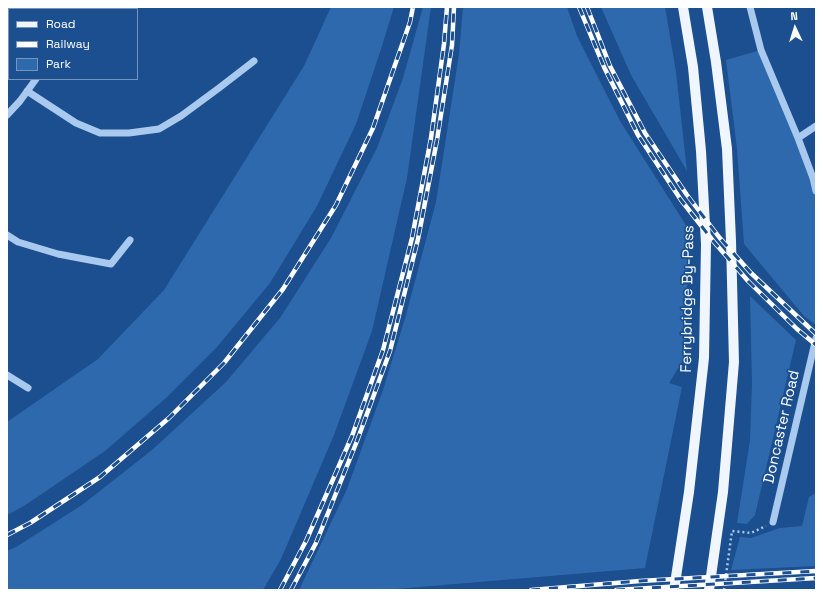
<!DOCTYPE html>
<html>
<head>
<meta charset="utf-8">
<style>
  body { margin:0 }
  #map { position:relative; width:823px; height:597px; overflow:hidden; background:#1b4f8f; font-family:"Space Grotesk",sans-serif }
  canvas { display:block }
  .frame { position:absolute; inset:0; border:8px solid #fff; pointer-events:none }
  .legend { position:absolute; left:8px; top:8px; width:130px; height:72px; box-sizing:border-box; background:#1b4f8f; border:1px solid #7695bc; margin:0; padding:5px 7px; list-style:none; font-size:12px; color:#fff }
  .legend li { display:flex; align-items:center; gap:8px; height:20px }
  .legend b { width:20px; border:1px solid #7695bc }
  .north { position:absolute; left:775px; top:8px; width:40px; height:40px; -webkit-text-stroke:3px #1b4f8f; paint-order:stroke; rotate:356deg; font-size:11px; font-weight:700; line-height:16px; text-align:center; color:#fff }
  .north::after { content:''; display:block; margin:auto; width:14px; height:18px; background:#fff; clip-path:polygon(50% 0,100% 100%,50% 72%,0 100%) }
</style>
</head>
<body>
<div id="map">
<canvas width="823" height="597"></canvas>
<div class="frame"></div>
<ul class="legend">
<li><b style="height:5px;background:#f0f6ff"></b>Road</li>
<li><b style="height:5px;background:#fff"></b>Railway</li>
<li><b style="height:11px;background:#2e69ad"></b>Park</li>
</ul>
<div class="north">N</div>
</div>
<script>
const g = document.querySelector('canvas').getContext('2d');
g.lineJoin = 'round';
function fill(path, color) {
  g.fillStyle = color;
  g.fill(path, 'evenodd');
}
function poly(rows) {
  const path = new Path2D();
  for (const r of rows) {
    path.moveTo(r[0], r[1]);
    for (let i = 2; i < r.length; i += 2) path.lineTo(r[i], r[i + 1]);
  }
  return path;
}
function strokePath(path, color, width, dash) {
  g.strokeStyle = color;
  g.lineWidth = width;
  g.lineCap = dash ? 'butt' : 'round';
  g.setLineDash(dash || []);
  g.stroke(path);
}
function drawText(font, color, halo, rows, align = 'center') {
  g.font = font + ' "Space Grotesk",sans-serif';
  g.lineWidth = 3.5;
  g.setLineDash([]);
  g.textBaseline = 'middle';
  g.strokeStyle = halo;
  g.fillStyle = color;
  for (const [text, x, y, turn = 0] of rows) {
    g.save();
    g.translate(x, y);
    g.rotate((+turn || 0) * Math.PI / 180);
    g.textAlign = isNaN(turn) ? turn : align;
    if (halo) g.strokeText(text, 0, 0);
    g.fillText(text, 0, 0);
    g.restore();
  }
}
const green = poly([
  [331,7,394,7,382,46,356,124,317,206,270,283,217,347,166,398,105,451,24,506,7,515,7,422,98,359,164,290,304,66],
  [423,7,431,7,407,178,372,331,334,435,281,559,263,590,7,590,7,551,16,547,82,505,152,450,226,382,280,318,331,238,377,148,403,78],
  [463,7,567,7,577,36,620,121,689,230,685,357,669,383,682,387,645,568,384,590,299,590,347,489,383,390,406,315,436,202,459,54],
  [601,7,665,7,676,72,687,171,631,75],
  [761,50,816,191,816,325,804,316,744,244,737,149,726,60],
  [750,296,796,340,755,515,747,524,737,523,750,440,752,383],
  [816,493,816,566,731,570,740,537,751,538,780,528,802,526,809,497]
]);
const path = poly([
  [724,590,732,531,751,533,766,526]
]);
const minor = poly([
  [70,7,71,9],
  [750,7,761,50,798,138],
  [92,9,95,7],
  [27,91,76,123,100,133,129,133,159,129,181,116,219,88,254,61],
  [7,115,20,101,36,79],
  [816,126,798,138,813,178,816,191],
  [7,235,18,242,58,254,111,264,130,240],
  [7,375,28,388],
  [773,522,816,338]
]);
const major = poly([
  [707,7,716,62,727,149,731,241,734,362,723,492,709,590],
  [674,590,689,492,704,358,706,244,701,151,693,67,683,7]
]);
const rail = poly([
  [579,7,604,67,638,135,681,200,714,242,748,281,797,329,816,345],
  [587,7,610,66,645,133,687,195,719,237,751,273,816,334],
  [7,535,30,523,100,477,169,418,224,363,283,289,336,205,373,128,410,22,413,7],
  [280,590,306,541,352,436,383,350,412,238,431,138,444,44,447,7],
  [291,590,316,543,357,441,390,351,418,239,437,140,452,45,454,7],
  [531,590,640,581,816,571],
  [616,590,816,578]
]);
const streetNames = [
  ["Ferrybridge By-Pass",688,299,-89],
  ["Doncaster Road",782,427,-77]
];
fill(green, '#2e69ad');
strokePath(path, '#a9c9ee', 2.5, [2, 3]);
strokePath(minor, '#a9c9ee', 7);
strokePath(major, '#f0f6ff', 10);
strokePath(rail, '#fff', 4.5);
strokePath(rail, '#1b4f8f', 3, [9]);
drawText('15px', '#fff', '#1b4f8f', streetNames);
</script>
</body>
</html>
